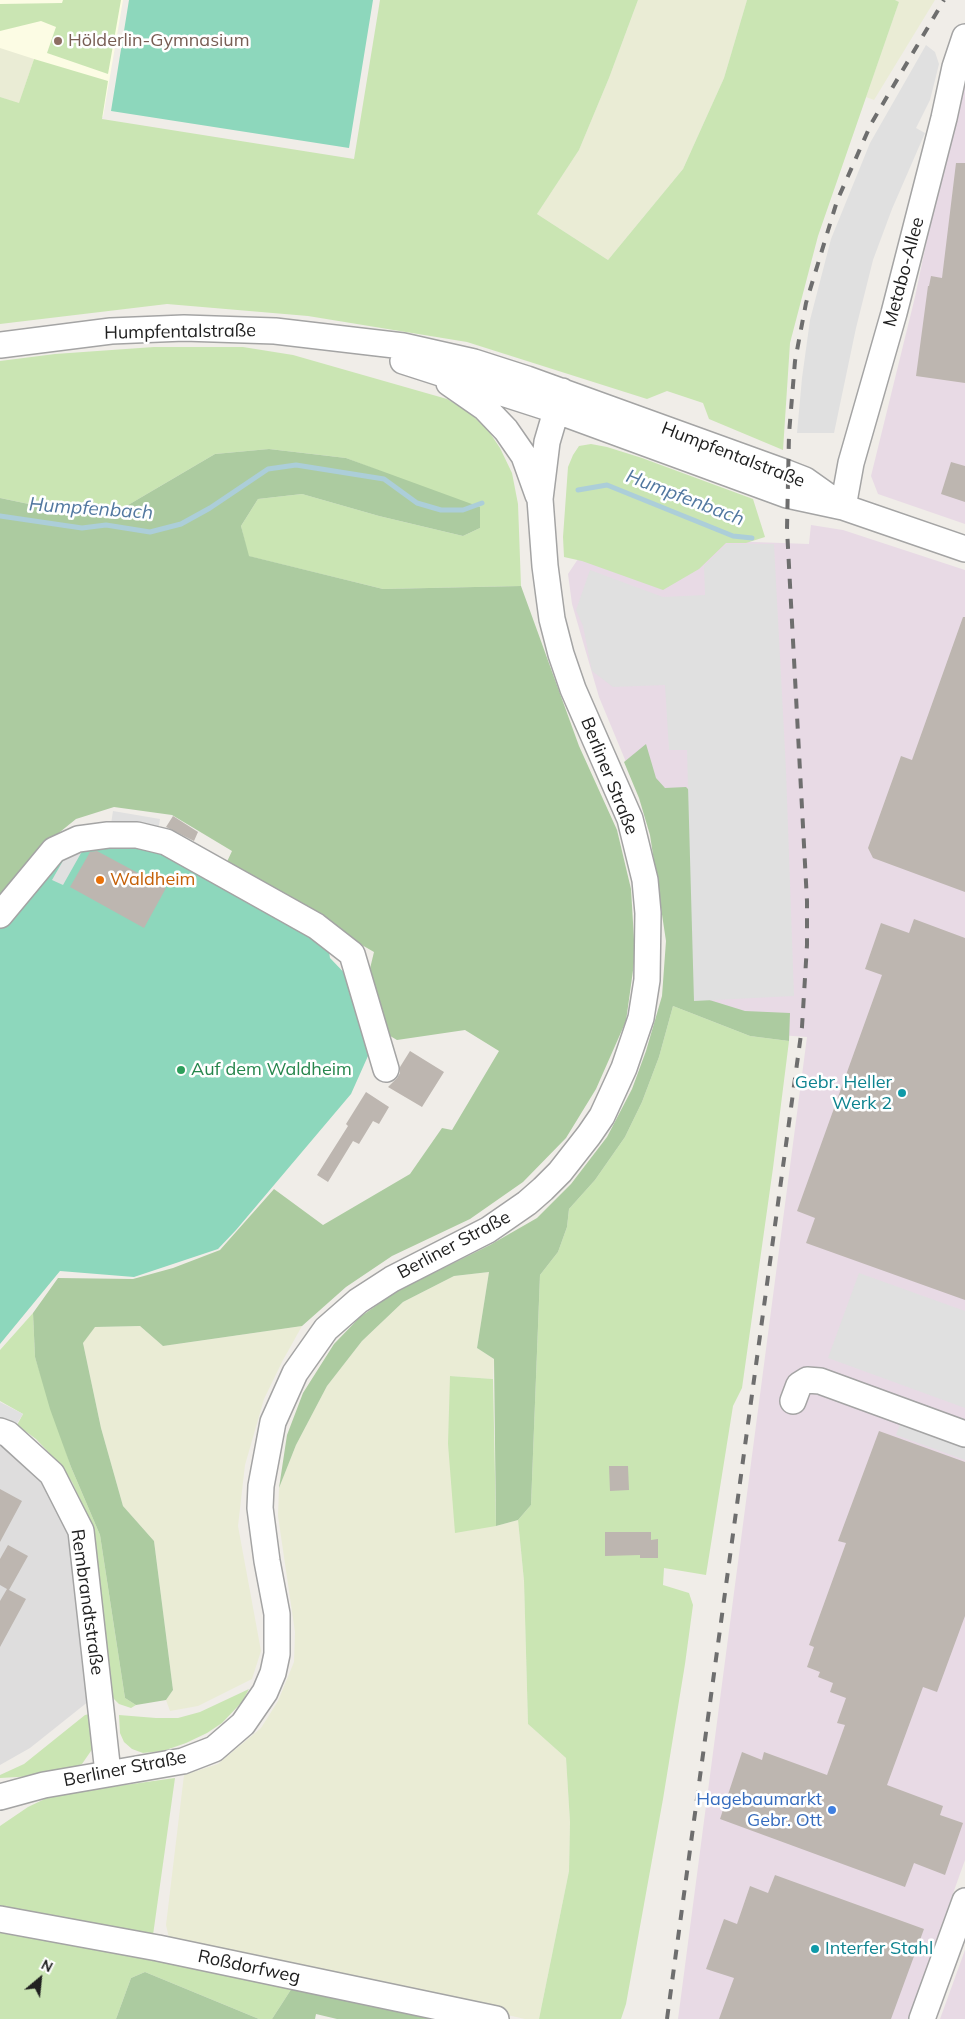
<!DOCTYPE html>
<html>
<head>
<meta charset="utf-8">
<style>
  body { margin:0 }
  #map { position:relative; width:965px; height:2019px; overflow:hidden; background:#f0ede8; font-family:Mulish,sans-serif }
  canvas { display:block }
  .north { position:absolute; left:15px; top:1954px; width:50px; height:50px; -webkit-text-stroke:4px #fff; paint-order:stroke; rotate:28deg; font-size:14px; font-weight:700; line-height:20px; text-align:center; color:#202020 }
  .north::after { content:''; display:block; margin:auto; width:18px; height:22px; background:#202020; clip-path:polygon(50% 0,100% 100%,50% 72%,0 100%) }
</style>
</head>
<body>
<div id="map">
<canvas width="965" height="2019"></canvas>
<div class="north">N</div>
</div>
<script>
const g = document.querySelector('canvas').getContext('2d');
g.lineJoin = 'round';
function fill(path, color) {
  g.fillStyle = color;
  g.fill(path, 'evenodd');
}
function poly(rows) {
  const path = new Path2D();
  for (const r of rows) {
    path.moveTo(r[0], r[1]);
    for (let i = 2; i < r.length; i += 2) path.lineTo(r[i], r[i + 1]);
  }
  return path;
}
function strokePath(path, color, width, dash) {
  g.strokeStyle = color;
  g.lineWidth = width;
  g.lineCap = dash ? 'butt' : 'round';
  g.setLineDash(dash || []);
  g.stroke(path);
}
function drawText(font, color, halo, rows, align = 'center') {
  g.font = font + ' Mulish,sans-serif';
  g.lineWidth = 5;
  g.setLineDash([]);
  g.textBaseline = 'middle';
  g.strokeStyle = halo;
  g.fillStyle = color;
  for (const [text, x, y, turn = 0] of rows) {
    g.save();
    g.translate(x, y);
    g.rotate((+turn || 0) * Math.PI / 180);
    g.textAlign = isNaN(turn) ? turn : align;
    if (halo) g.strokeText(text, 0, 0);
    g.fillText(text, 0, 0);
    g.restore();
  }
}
const residential = poly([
  [0,1440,50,1484,70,1528,89,1701,30,1748,0,1765]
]);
const industrial = poly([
  [965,79,965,524,878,494,871,476,915,297,940,176],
  [811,525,843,530,965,570,965,1860,908,2019,678,2019,807,1037,752,1033,681,1000,648,815,599,697,572,604,568,574,582,553,726,541,809,544],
  [965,1950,965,2019,940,2019]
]);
const education = poly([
  [0,0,123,0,103,117,0,82]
]);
const farmland = poly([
  [638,0,747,0,724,78,683,169,608,260,537,214,579,150,609,78],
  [895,0,935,0,874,100,866,97,899,2],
  [0,48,34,59,19,104,0,97],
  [489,1272,477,1348,494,1359,493,1379,450,1376,496,1526,518,1520,524,1581,528,1724,566,1758,570,1822,569,1871,539,2019,525,2019,169,1938,166,1925,184,1775,218,1764,261,1728,278,1701,294,1662,295,1632,278,1516,279,1488,296,1445,327,1386,362,1341,403,1302,454,1276],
  [140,1326,163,1346,302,1326,283,1360,264,1399,245,1465,238,1526,261,1651,252,1679,198,1706,170,1711,166,1700,173,1690,154,1541,123,1506,101,1428,83,1343,94,1327]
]);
const grass = poly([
  [63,0,121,0,108,74,47,53,56,27,41,21,0,31,0,4,62,3],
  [380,0,638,0,609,78,579,150,537,214,608,260,683,169,724,78,747,0,895,0,899,2,818,236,790,343,783,450,709,419,703,403,667,391,647,399,467,342,308,316,167,304,0,324,0,97,19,103,34,59,108,81,102,119,354,159],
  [154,347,243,347,293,355,447,399,469,412,488,430,500,448,512,473,518,504,521,586,383,589,248,556,241,526,258,499,302,494,379,516,463,536,480,528,390,475,346,458,269,449,215,454,123,508,48,508,0,498,0,361,55,354],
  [591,444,607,447,642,458,753,499,765,537,746,543,726,543,699,569,663,590,582,561,564,557,563,537,568,467,573,455,579,446],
  [673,1006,750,1036,789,1041,773,1168,742,1388,733,1406,706,1575,664,1568,663,1585,689,1593,693,1605,685,1664,663,1799,626,2004,621,2019,539,2019,569,1871,570,1822,566,1758,528,1724,524,1581,518,1520,531,1505,540,1275,558,1252,567,1227,569,1209,595,1180,625,1137,642,1102,659,1057],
  [33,1313,35,1357,71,1467,100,1535,125,1698,136,1705,131,1708,119,1704,113,1698,94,1540,84,1508,72,1482,54,1458,36,1439,17,1425,23,1414,0,1401,0,1350],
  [450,1376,493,1379,496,1526,455,1533,448,1444],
  [249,1689,242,1702,222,1723,207,1733,186,1743,163,1751,143,1753,132,1749,124,1742,120,1733,119,1715,156,1718,178,1718,200,1712],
  [90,1714,93,1748,82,1764,72,1768,35,1776,0,1778,0,1775,24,1764,85,1715],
  [175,1778,153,1935,0,1909,0,1826,28,1807,53,1795],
  [0,1930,55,1938,292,1988,272,2019,259,2019,145,1972,131,1978,116,2019,0,2019]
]);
const forest = poly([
  [269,449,346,458,480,507,480,528,463,536,379,516,302,494,258,499,241,526,249,556,383,589,521,586,579,746,617,830,631,889,635,956,626,1021,596,1089,566,1138,523,1182,470,1219,392,1256,346,1287,302,1326,163,1346,140,1326,95,1327,83,1343,101,1428,123,1506,154,1541,173,1690,166,1700,136,1705,125,1698,100,1535,71,1467,50,1409,35,1357,33,1313,58,1278,133,1279,173,1268,220,1250,274,1189,323,1225,410,1174,442,1128,452,1130,499,1051,465,1030,397,1040,380,1030,366,985,374,952,225,866,232,851,172,815,114,807,76,819,55,836,0,904,0,498,48,508,123,508,215,454],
  [646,744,656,778,665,788,686,787,691,792,703,998,745,1011,790,1013,789,1041,750,1036,673,1006,659,1057,642,1102,625,1137,595,1180,569,1209,567,1227,558,1252,540,1275,531,1505,518,1520,496,1526,494,1359,477,1348,489,1272,454,1276,403,1302,362,1341,327,1386,296,1445,279,1488,287,1435,303,1393,334,1344,360,1317,397,1291,490,1245,537,1218,571,1184,607,1137,632,1089,646,1051,662,996,666,941,650,835,639,798,624,762],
  [145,1972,259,2019,116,2019,131,1978],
  [292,1988,446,2019,337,2019,316,2014,315,2019,272,2019]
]);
const pitch = poly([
  [129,0,373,0,349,148,111,111],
  [119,841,164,850,327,939,330,958,354,983,372,1047,351,1094,236,1230,218,1249,134,1277,60,1271,0,1344,0,929,66,850]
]);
const parking = poly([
  [926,45,935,52,939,64,930,100,916,128,925,133,892,209,873,260,856,328,834,433,797,433,802,378,810,320,831,239,870,143],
  [727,544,774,544,786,770,794,996,694,1001,687,750,669,750,665,685,613,687,592,671,583,626,576,610,590,570,663,597,705,595,704,566],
  [113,811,160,819,158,832,111,824],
  [85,846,63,885,52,880,68,852],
  [859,1273,965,1311,965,1408,828,1358],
  [0,1402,23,1414,16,1425,0,1418],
  [901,1421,965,1445,965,1460,896,1435]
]);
const stream = poly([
  [578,490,607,485,733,536,752,538],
  [0,516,82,528,106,525,150,532,181,524,210,508,268,469,296,465,384,479,417,503,441,510,463,510,482,503]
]);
const building = poly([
  [956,163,965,163,965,383,916,376,928,286,929,286,931,276,942,278],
  [951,462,965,466,965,502,941,494],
  [963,617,965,617,965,892,873,858,868,848,901,756,912,760],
  [173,816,198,832,194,841,166,827],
  [97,851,166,888,144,928,70,887,90,852],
  [914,919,965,938,965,1300,806,1243,815,1218,797,1211,882,975,865,969,881,923,909,933],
  [410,1051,444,1072,422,1107,388,1087,397,1078,400,1073,400,1067],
  [366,1092,389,1107,379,1124,373,1121,359,1144,353,1141,328,1182,317,1175,348,1126,346,1124],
  [879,1431,965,1462,965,1616,937,1692,923,1687,887,1785,943,1806,940,1815,963,1823,945,1875,914,1863,905,1887,720,1819,742,1752,762,1760,764,1752,827,1775,845,1725,837,1723,846,1698,830,1692,833,1683,818,1677,820,1672,807,1667,814,1647,809,1645,846,1543,838,1541],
  [609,1466,628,1466,629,1490,610,1491],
  [0,1489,22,1501,0,1542],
  [605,1532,651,1532,651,1540,658,1539,658,1558,640,1558,640,1555,605,1556],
  [8,1545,28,1556,9,1590,26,1599,0,1647,0,1601,7,1589,0,1585,0,1559],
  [775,1875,924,1929,891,2019,719,2019,734,1978,706,1969,724,1919,737,1924,750,1886,768,1893]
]);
const minor = poly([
  [0,345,111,331,184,328,275,331,403,346,474,362,527,379,787,473,805,480,843,507],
  [403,361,555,410,787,495,843,507,965,549],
  [449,383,485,408,506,430,524,456,538,495],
  [843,507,851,463,894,313,944,118,955,67,965,37],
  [0,915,54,850,78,839,108,835,137,835,166,842,316,926,352,954,386,1069],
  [793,1401,799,1385,807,1380,820,1381,965,1434],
  [0,1431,8,1434,52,1474,81,1531,108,1773],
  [0,1797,44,1785,183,1761,214,1749,243,1724,265,1692,273,1673,277,1654,277,1614,267,1561,260,1508,261,1486,273,1422,295,1373,326,1329,358,1301,392,1279,488,1230,527,1203,543,1189,560,1172,589,1135,602,1116,624,1068,641,1018,647,980,648,913,645,880,630,819,573,689,561,654,552,619,545,566,540,499,547,442,562,391],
  [0,1919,158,1948,496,2019],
  [922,2019,965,1901]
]);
const rail = poly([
  [667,2019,802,1027,807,945,807,901,787,529,789,434,795,361,806,303,837,201,871,124,944,0]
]);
const markers = [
  [58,41,5,"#8d6e63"],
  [100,880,5,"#e8710a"],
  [181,1070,5,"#2e9e5b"],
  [902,1093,5,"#0f9aa8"],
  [832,1810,5,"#3f7fe0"],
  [815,1949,5,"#0f9aa8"]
];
const educationNames = [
  ["Hölderlin-Gymnasium",68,41]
];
const streetNames = [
  ["Metabo-Allee",904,272,-75],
  ["Humpfentalstraße",180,332,-1],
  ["Humpfentalstraße",733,455,21],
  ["Berliner Straße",609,776,68],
  ["Berliner Straße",454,1245,-28],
  ["Rembrandtstraße",87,1602,82],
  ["Berliner Straße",125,1769,-11],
  ["Roßdorfweg",249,1967,12]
];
const foodNames = [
  ["Waldheim",110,880]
];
const leisureNames = [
  ["Auf dem Waldheim",191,1070]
];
const cultureNames = [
  ["Gebr. Heller",892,1083],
  ["Werk 2",892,1104],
  ["Interfer Stahl",825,1949,"left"]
];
const shopNames = [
  ["Hagebaumarkt",822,1800],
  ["Gebr. Ott",822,1821]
];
const waterNames = [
  ["Humpfenbach",685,498,21],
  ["Humpfenbach",91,509,4]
];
fill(residential, '#dedddd');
fill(industrial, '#e8dae5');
fill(education, '#fcfce4');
fill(farmland, '#eaecd5');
fill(grass, '#cae5b3');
fill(forest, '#accba0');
fill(pitch, '#8dd7bc');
fill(parking, '#e0e0e0');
strokePath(stream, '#acced9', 5);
fill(building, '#bdb6b0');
strokePath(minor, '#a4a4a4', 28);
strokePath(minor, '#fff', 25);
strokePath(rail, '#6e6e6e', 4, [10, 10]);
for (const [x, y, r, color] of markers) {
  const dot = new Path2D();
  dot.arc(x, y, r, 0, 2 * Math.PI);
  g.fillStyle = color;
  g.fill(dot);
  strokePath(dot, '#fff', 2);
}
drawText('18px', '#785e54', '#fff', educationNames, 'left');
drawText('18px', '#202020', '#fff', streetNames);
drawText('18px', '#c56008', '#fff', foodNames, 'left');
drawText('18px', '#27864d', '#fff', leisureNames, 'left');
drawText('18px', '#0d838f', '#fff', cultureNames, 'right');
drawText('18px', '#366cbe', '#fff', shopNames, 'right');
drawText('italic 19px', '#5278a0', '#fff', waterNames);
</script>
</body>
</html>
